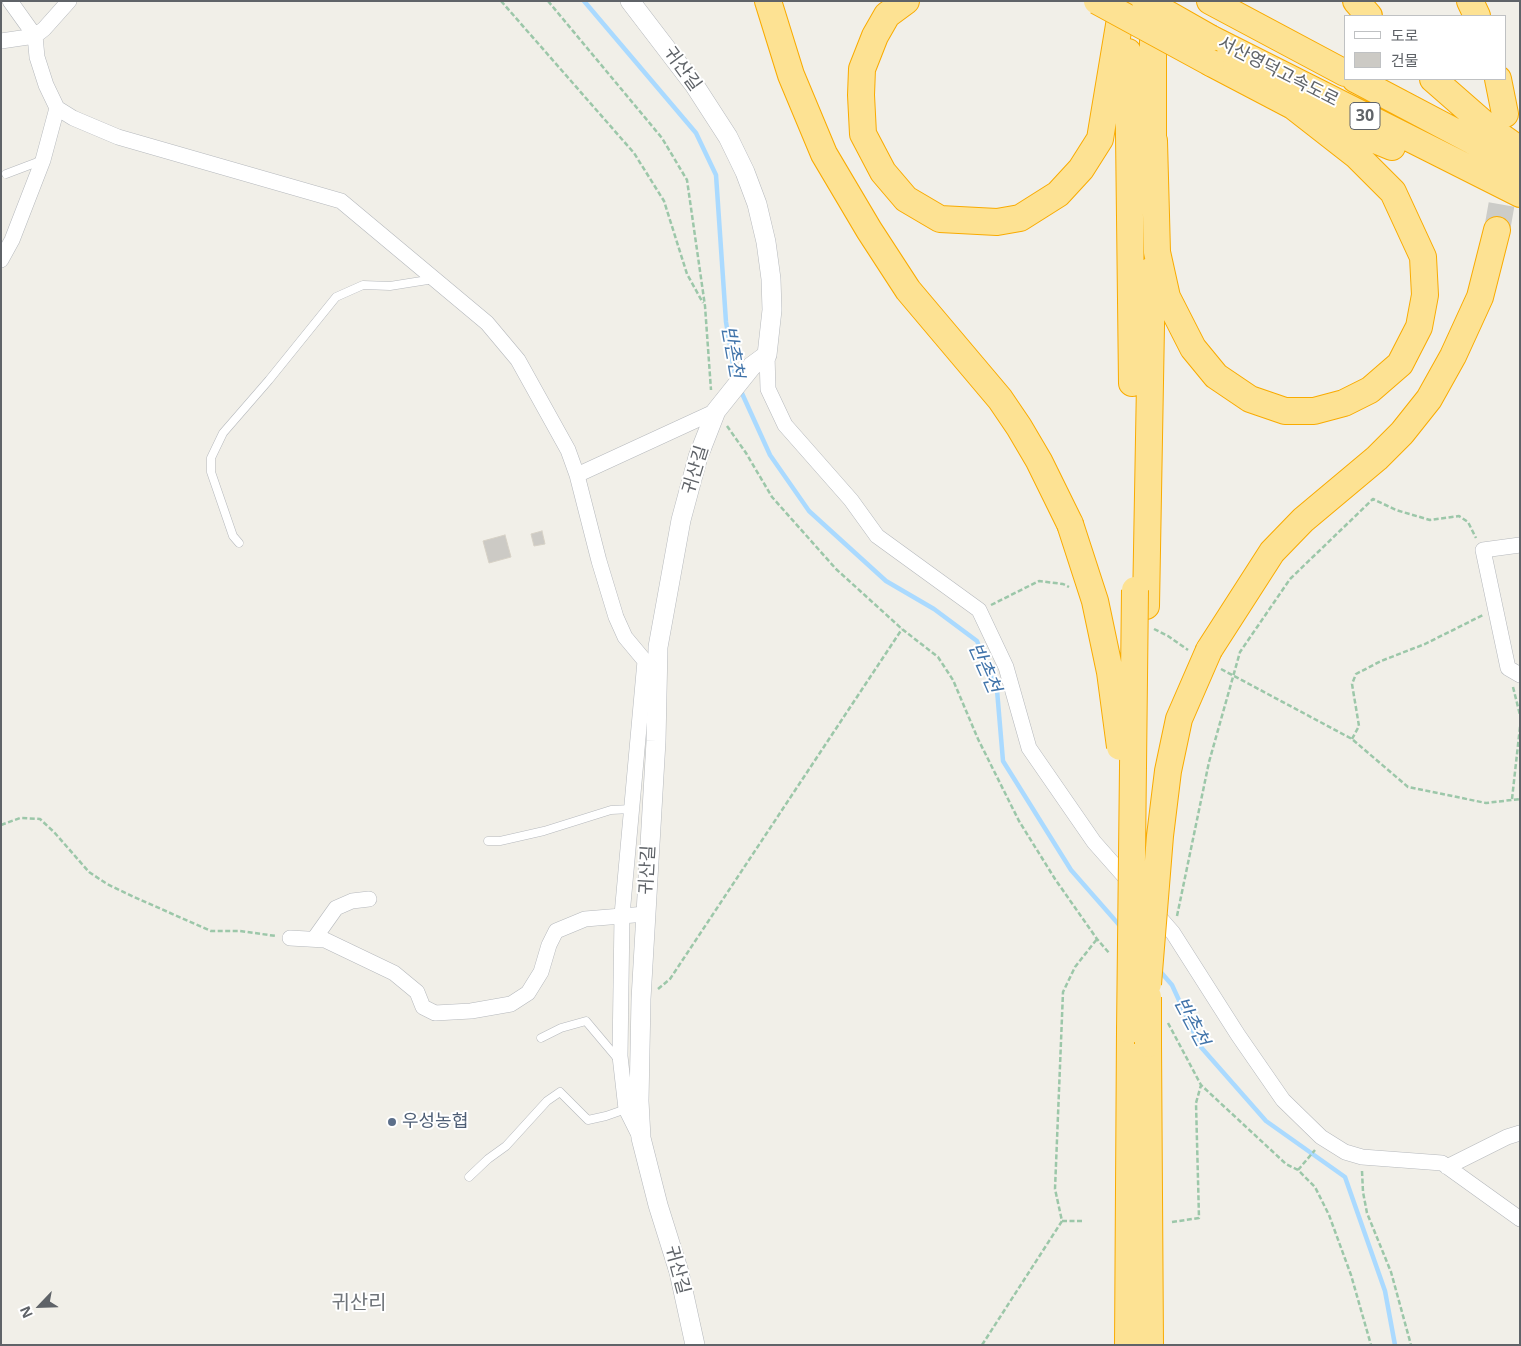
<!DOCTYPE html>
<html>
<head>
<meta charset="utf-8">
<style>
  body { margin:0 }
  #map { position:relative; width:1521px; height:1346px; overflow:hidden; background:#f1efe8; font-family:"Noto Sans","Noto Sans KR",sans-serif }
  canvas { display:block }
  .frame { position:absolute; inset:0; border:2px solid #5f6368; pointer-events:none }
  .legend { position:absolute; left:1344px; top:15px; width:162px; height:65px; box-sizing:border-box; background:#fff; border:1px solid #bfc1c3; margin:0; padding:6px 9px; list-style:none; font-size:15px; color:#5f6368 }
  .legend li { display:flex; align-items:center; gap:10px; height:25px }
  .legend b { width:25px; border:1px solid #bfc1c3 }
  .north { position:absolute; left:15px; top:1281px; width:50px; height:50px; -webkit-text-stroke:4px #fff; paint-order:stroke; rotate:246deg; font-size:14px; font-weight:700; line-height:20px; text-align:center; color:#5f6368 }
  .north::after { content:''; display:block; margin:auto; width:18px; height:22px; background:#5f6368; clip-path:polygon(50% 0,100% 100%,50% 72%,0 100%) }
</style>
</head>
<body>
<div id="map">
<canvas width="1521" height="1346"></canvas>
<div class="frame"></div>
<ul class="legend">
<li><b style="height:6px;background:#fff"></b>도로</li>
<li><b style="height:14px;background:#cccac5"></b>건물</li>
</ul>
<div class="north">N</div>
</div>
<script>
const g = document.querySelector('canvas').getContext('2d');
g.lineJoin = 'round';
function poly(rows) {
  const path = new Path2D();
  for (const r of rows) {
    path.moveTo(r[0], r[1]);
    for (let i = 2; i < r.length; i += 2) path.lineTo(r[i], r[i + 1]);
  }
  return path;
}
function strokePath(path, color, width, dash) {
  g.strokeStyle = color;
  g.lineWidth = width;
  g.lineCap = dash ? 'butt' : 'round';
  g.setLineDash(dash || []);
  g.stroke(path);
}
function fill(path, color) {
  g.fillStyle = color;
  g.fill(path, 'evenodd');
}
function drawText(font, color, halo, rows, align = 'center') {
  g.font = font + ' "Noto Sans","Noto Sans KR",sans-serif';
  g.lineWidth = 4;
  g.setLineDash([]);
  g.textBaseline = 'middle';
  g.strokeStyle = halo;
  g.fillStyle = color;
  for (const [text, x, y, turn = 0] of rows) {
    g.save();
    g.translate(x, y);
    g.rotate((+turn || 0) * Math.PI / 180);
    g.textAlign = isNaN(turn) ? turn : align;
    if (halo) g.strokeText(text, 0, 0);
    g.fillText(text, 0, 0);
    g.restore();
  }
}
const stream = poly([
  [584,1,696,133,716,175,726,322,735,377],
  [740,389,770,455,809,511,886,581,934,609,977,641,997,690,1003,761,1071,870,1121,927],
  [1159,970,1172,985,1200,1046,1266,1121,1345,1177,1385,1291,1395,1345]
]);
const building = poly([
  [542,531,545,544,534,546,531,534,542,531],
  [505,535,511,557,489,563,483,541,505,535]
]);
const motorwayTunnel = poly([
  [1497,230,1503,196,1504,163]
]);
const path = poly([
  [501,1,634,153,664,201,687,274,703,303],
  [548,1,662,138,687,180,705,306,711,390],
  [727,426,746,453,772,497,836,569,902,629,938,657,953,680,978,739,1019,821,1055,879,1097,939,1110,954],
  [991,605,1039,581,1063,584,1069,587],
  [1154,629,1168,636,1188,650],
  [1221,669,1352,739,1408,787,1486,803,1520,799],
  [1513,687,1520,715],
  [1352,739,1359,726,1352,684,1356,674,1381,661,1425,644,1483,615],
  [1512,799,1520,727],
  [1,825,20,818,40,819,54,832,89,872,107,884,134,897,211,931,240,931,276,936],
  [1177,916,1209,762,1240,652,1290,579,1373,499,1396,510,1430,520,1459,516,1468,522,1476,538],
  [658,989,670,979,902,629],
  [1168,1023,1201,1085,1286,1164,1298,1170,1315,1187,1329,1215,1351,1275,1371,1345],
  [1298,1170,1315,1150],
  [1362,1171,1363,1192,1367,1213,1391,1272,1411,1345],
  [1062,1221,1084,1221],
  [1172,1222,1199,1218,1196,1103,1201,1085],
  [982,1345,1062,1221,1055,1189,1063,992,1075,967,1097,939]
]);
const service = poly([
  [6,174,43,160],
  [239,543,233,536,211,472,211,458,223,433,269,380,336,297,363,285,390,286,434,279],
  [488,841,500,841,544,831,611,810,631,809],
  [541,1038,561,1028,586,1021,618,1059],
  [469,1177,488,1159,506,1146,547,1101,560,1092,588,1120,606,1116,626,1109]
]);
const minor = poly([
  [69,1,44,29,35,36,37,57,46,85,57,108,73,118,118,137,341,201,487,323,518,360,568,450,577,475,599,561,616,617,625,637,645,661,657,665],
  [1,41,35,36,10,1],
  [1,260,12,240,43,160,57,108],
  [767,355,768,389,785,425,851,500,877,536,979,610,1006,667,1029,748,1094,842,1132,885],
  [577,475,716,411],
  [1520,545,1483,550,1508,668,1520,675],
  [1153,910,1173,933,1238,1035,1283,1100,1321,1137,1345,1152,1362,1157,1442,1163,1520,1219],
  [290,938,325,940,394,973,417,992,423,1007,435,1013,471,1011,511,1004,528,993,541,972,549,945,556,931,585,919,646,914],
  [314,939,336,908,352,901,369,899],
  [640,1137,626,1109,620,1056,622,915,645,661],
  [1447,1167,1507,1137,1520,1133]
]);
const tertiary = poly([
  [630,1,695,86,728,137,745,172,757,204,766,242,771,279,772,310,767,355,752,366,716,411,698,457,681,520,658,647,656,741,641,999,639,1101,641,1138,658,1205,679,1272,695,1345]
]);
const motorway = poly([
  [768,1,791,75,824,154,869,230,908,290,1000,399,1019,427,1039,461,1070,524],
  [906,1,887,15,875,36,862,69,861,95,863,134,883,172,906,199,940,219,997,222,1020,218,1058,194,1081,169,1100,139,1123,1],
  [1210,1,1345,73],
  [1356,1,1369,16],
  [1470,1,1477,16],
  [1153,12,1153,158],
  [1210,38,1520,194],
  [1128,52,1132,383],
  [1211,63,1293,106,1392,147],
  [1355,79,1520,166],
  [1433,79,1489,128,1520,150],
  [1498,79,1505,114],
  [1154,141,1157,252,1167,297,1193,348,1216,376,1250,399,1285,411,1314,411,1344,403,1370,390,1400,364,1419,327,1425,295,1423,257,1393,192,1357,156,1293,106],
  [1146,606,1152,270],
  [1209,650,1272,552,1303,520,1377,458,1402,433,1429,399,1453,356,1480,297,1497,230],
  [1148,1044,1150,1345],
  [1128,1345,1130,1030]
]);
const motorwayBridge = poly([
  [1097,1,1211,63],
  [1145,1,1210,38],
  [1070,524,1095,601,1110,672,1120,747],
  [1148,984,1160,836,1168,771,1179,719,1209,650],
  [1148,997,1148,1044],
  [1130,1030,1135,590]
]);
const markers = [
  [392,1122,5,"#5c6f8a"]
];
const shields = [
  [1365,116,30]
];
const shieldNames = [
  ["30",1365,116]
];
const streetNames = [
  ["귀산길",682,69,54],
  ["서산영덕고속도로",1278,72,27],
  ["귀산길",696,470,-73],
  ["귀산길",648,870,-87],
  ["귀산길",677,1270,75]
];
const serviceNames = [
  ["우성농협",402,1122]
];
const waterNames = [
  ["반촌천",732,352,80],
  ["반촌천",984,668,66],
  ["반촌천",1191,1022,62]
];
const quarterNames = [
  ["귀산리",359,1303]
];
strokePath(stream, '#aadaff', 4.5);
fill(building, '#cccac5');
strokePath(building, '#d6d1c6', 1);
strokePath(motorwayTunnel, '#ccccc8', 26, [26, 13]);
strokePath(service, '#b5b8bc', 9);
strokePath(minor, '#b5b8bc', 16);
strokePath(tertiary, '#b5b8bc', 20);
strokePath(motorway, '#f9ab00', 28);
strokePath(path, '#9cc7a9', 2.5, [5, 2.5]);
strokePath(service, '#fff', 8);
strokePath(minor, '#fff', 15);
strokePath(tertiary, '#fff', 19);
strokePath(motorway, '#fde293', 26);
strokePath(motorwayBridge, '#f9ab00', 28, []);
strokePath(motorwayBridge, '#fde293', 26);
for (const [x, y, r, color] of markers) {
  const dot = new Path2D();
  dot.arc(x, y, r, 0, 2 * Math.PI);
  g.fillStyle = color;
  g.fill(dot);
  strokePath(dot, '#fff', 2);
}
for (const [x, y, w] of shields) {
  const box = new Path2D();
  box.roundRect(x - w / 2, y - 13.5, w, 27, 4);
  g.fillStyle = '#fff';
  g.fill(box);
  strokePath(box, '#5f6368', 1);
}
drawText('bold 16px', '#5f6368', null, shieldNames);
drawText('18px', '#5f6368', '#fff', streetNames);
drawText('18px', '#4e5e75', '#fff', serviceNames, 'left');
drawText('italic 19px', '#4174aa', '#fff', waterNames);
drawText('20px', '#70757a', '#fff', quarterNames);
</script>
</body>
</html>
